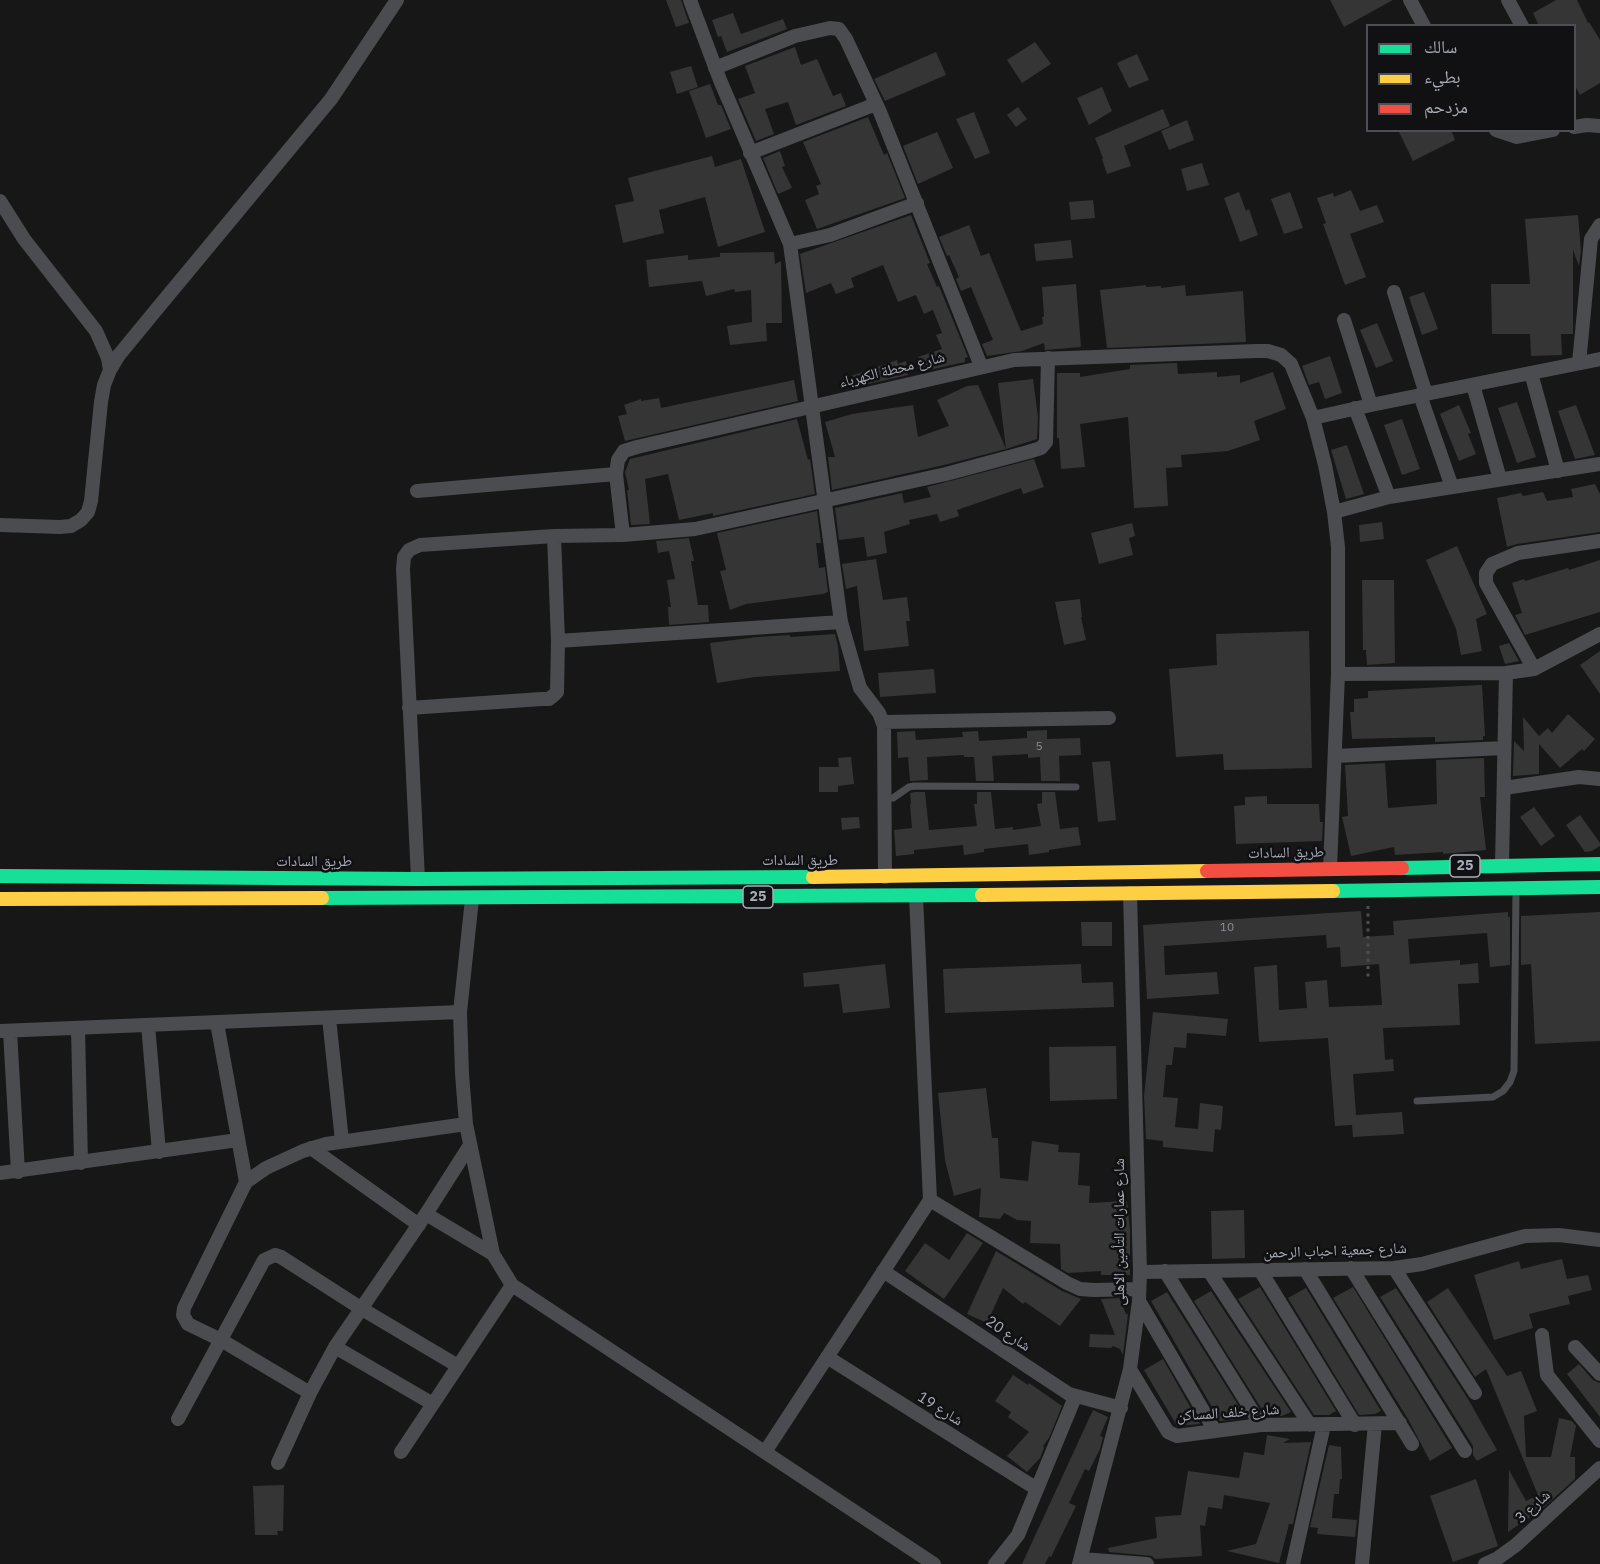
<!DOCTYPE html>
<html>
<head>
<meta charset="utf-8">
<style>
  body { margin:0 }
  #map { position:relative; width:1600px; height:1564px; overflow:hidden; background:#171717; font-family:"IBM Plex Sans","Noto Naskh Arabic",sans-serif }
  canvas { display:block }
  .legend { position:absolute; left:1366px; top:24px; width:210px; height:108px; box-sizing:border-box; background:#111113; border:2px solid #4d4f55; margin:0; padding:8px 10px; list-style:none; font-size:18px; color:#a8adb8 }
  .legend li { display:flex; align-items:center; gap:12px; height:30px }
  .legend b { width:30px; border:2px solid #4d4f55 }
</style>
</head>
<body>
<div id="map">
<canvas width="1600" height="1564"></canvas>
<ul class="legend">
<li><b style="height:8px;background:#16e098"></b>سالك</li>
<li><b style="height:8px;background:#ffcf43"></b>بطيء</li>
<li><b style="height:8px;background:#f24e42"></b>مزدحم</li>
</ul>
</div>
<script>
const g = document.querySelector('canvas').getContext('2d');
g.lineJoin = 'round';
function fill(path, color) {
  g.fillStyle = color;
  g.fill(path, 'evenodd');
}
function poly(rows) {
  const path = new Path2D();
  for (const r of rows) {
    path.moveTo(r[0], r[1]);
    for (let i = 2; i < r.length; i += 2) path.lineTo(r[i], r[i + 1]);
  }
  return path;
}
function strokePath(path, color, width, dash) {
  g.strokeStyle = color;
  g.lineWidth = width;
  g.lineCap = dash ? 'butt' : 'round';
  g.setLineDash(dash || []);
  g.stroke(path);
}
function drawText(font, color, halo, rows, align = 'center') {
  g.font = font + ' "IBM Plex Sans","Noto Naskh Arabic",sans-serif';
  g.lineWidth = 5;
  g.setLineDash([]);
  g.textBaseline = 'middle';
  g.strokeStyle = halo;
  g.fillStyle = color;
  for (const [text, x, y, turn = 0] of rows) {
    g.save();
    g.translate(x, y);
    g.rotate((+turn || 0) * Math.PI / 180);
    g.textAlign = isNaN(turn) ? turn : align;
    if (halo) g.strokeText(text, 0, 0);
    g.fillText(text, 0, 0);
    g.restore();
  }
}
const building = poly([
  [666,0,681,0,689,23,676,27],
  [1330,0,1393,0,1344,27],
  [1556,0,1577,0,1588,23,1589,22,1600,40,1600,83,1580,95,1575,86,1575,26,1539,26,1533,13],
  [733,13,741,34,783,19,787,29,727,52,721,36,718,37,712,20],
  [1035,42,1051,64,1022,83,1007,60],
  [795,47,801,65,817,59,833,96,841,93,846,106,796,125,788,102,765,109,774,134,756,141,738,99,755,93,745,66],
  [936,52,946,75,885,101,874,79],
  [1137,54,1149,80,1129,88,1117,63],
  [691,66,698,87,677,94,670,72],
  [710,84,718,105,721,105,731,129,706,138,689,91],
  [1102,87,1112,111,1089,125,1077,98],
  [1018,107,1027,119,1016,127,1007,115],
  [1163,109,1170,126,1124,146,1131,166,1107,174,1102,159,1103,158,1095,138],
  [974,112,990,153,975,159,956,119],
  [868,117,884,155,887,153,905,198,817,229,805,200,819,194,816,186,821,184,803,142],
  [1187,120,1194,140,1169,150,1161,131],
  [1398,130,1451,130,1455,140,1413,161],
  [937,132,953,168,918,184,903,146],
  [780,151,785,166,782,167,792,188,778,194,763,158],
  [712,156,715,167,741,159,765,232,718,247,705,197,659,210,664,233,623,243,615,205,634,201,628,178],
  [1202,163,1209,185,1187,191,1181,169],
  [1351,190,1360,211,1377,205,1384,222,1350,234,1366,277,1345,285,1323,224,1326,223,1317,198,1333,193,1334,197],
  [1239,192,1246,211,1249,209,1258,235,1240,242,1224,198],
  [1290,192,1303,228,1284,234,1271,199],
  [1093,200,1095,218,1071,220,1069,202],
  [911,215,930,263,927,264,937,287,939,286,968,357,965,358,965,362,924,371,918,357,942,349,936,335,942,333,933,310,924,314,916,295,898,302,883,265,851,278,854,287,836,294,831,283,806,293,800,254],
  [1578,215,1581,251,1579,266,1573,250,1573,334,1561,334,1562,355,1531,356,1530,334,1492,334,1491,284,1530,284,1525,219],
  [969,225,981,256,989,253,1021,331,1043,324,1042,317,1044,317,1042,287,1076,284,1081,347,1045,350,1044,343,1022,351,987,356,982,344,993,340,971,287,961,291,956,279,959,277,949,255,947,256,939,237],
  [1071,240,1073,258,1036,261,1034,244],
  [774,252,775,264,781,261,782,323,766,323,767,341,730,345,727,326,752,322,751,290,735,292,734,289,706,296,702,281,649,287,646,260,688,255,688,260,720,257,720,253],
  [1146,285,1146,287,1161,286,1161,288,1185,285,1186,296,1243,291,1246,342,1107,348,1100,290],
  [1424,292,1438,329,1422,335,1409,297],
  [1377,323,1393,361,1376,368,1360,330],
  [1330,356,1342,393,1325,399,1319,382,1309,385,1302,366],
  [897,360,898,364,906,361,908,375,855,387,851,376],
  [1177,363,1178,374,1217,372,1217,377,1240,375,1240,383,1273,372,1286,409,1254,421,1260,440,1228,451,1181,455,1182,467,1166,468,1168,506,1134,508,1128,417,1080,424,1085,467,1061,469,1059,438,1057,438,1057,373,1080,373,1080,377,1130,369,1130,365],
  [1033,379,1038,417,1037,439,1006,449,998,383],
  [794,380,798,401,625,441,618,416,627,414,624,405,641,399,641,401,659,398,661,408],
  [978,385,1006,449,944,465,832,490,828,457,835,457,825,422,852,414,913,405,918,437,949,426,937,400,967,386],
  [1517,402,1536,457,1517,463,1498,408],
  [1459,405,1471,433,1468,434,1476,454,1459,461,1440,414],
  [1576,405,1595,455,1575,459,1558,411],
  [797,419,808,460,810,459,815,494,713,516,713,513,679,520,668,474,645,479,650,524,631,525,627,490,629,490,625,472,630,459],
  [1402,419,1420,469,1402,475,1384,425],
  [1347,445,1364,494,1346,499,1331,450],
  [1034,459,1044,487,1023,494,1021,488,957,510,959,516,940,522,937,514,909,520,910,524,884,532,887,553,867,557,864,537,839,540,835,508,902,493,904,503,931,497,927,487],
  [1595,484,1600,494,1600,532,1517,544,1507,547,1497,498,1521,493,1523,496,1543,492,1547,501,1573,497,1571,489],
  [817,511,821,543,816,543,819,568,825,567,828,592,823,594,746,604,730,610,720,571,726,570,717,533],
  [1382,522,1384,539,1360,542,1359,525],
  [1132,523,1135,536,1129,538,1133,555,1099,564,1091,533],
  [689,538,694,561,691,561,698,605,708,605,709,622,669,625,668,607,671,607,667,580,675,579,669,551,658,553,656,541],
  [1457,546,1487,614,1476,619,1482,651,1461,655,1456,629,1426,560],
  [876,559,883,600,907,597,910,621,906,621,909,646,864,651,857,586,846,589,842,564],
  [1600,560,1600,612,1525,635,1515,615,1522,613,1512,583,1524,579,1525,581,1568,568,1569,570],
  [1362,580,1394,580,1395,663,1367,665,1366,650,1363,650],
  [1080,599,1082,617,1081,617,1086,640,1064,645,1055,602],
  [1309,631,1312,768,1224,770,1223,754,1176,757,1169,669,1217,665,1216,634],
  [835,634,838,646,840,671,755,677,717,683,710,643,757,637,790,635,790,637],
  [1509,643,1519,661,1505,664,1499,646],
  [1600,651,1600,694,1580,665],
  [934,669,936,693,880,697,878,673],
  [1482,685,1485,736,1483,736,1483,740,1435,742,1435,737,1352,739,1350,712,1354,712,1354,699,1368,698,1368,691],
  [1568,714,1595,739,1584,751,1582,749,1560,768,1539,744,1539,774,1513,776,1514,741,1524,751,1523,717,1539,736,1548,728,1552,733],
  [1047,730,1047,739,1080,738,1081,755,1059,756,1060,781,1041,781,1040,757,1028,758,1028,754,992,756,994,781,976,781,974,757,964,757,964,755,927,757,928,780,910,781,908,757,898,758,897,732,915,731,916,740,963,737,962,732,978,731,979,741,1027,738,1027,731],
  [851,757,854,784,838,786,838,792,819,792,819,767,839,767,838,758],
  [1484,758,1485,797,1480,797,1486,850,1443,854,1443,852,1395,855,1394,847,1351,856,1342,817,1348,816,1345,765,1385,763,1388,808,1437,804,1436,760],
  [1110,761,1116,820,1098,822,1092,762],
  [915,792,925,792,929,830,977,826,974,804,977,804,977,792,991,792,995,829,1013,827,1013,830,1041,826,1037,804,1042,803,1042,792,1055,792,1060,829,1078,827,1081,845,1049,850,1049,852,1029,855,1028,844,984,849,984,852,964,855,963,845,914,850,914,854,896,856,894,830,912,828,910,804,911,804,910,793],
  [1267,796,1267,804,1319,804,1320,822,1323,822,1322,841,1236,844,1234,806,1245,805,1245,797],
  [1534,807,1555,836,1541,846,1520,817],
  [1580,815,1600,843,1600,846,1592,851,1585,852,1566,825],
  [859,817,860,828,842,830,841,818],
  [1361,911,1363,937,1394,935,1393,921,1508,912,1508,917,1510,917,1510,965,1490,967,1487,933,1408,939,1410,964,1460,960,1460,965,1478,963,1479,983,1458,984,1460,1025,1383,1028,1385,1060,1393,1059,1394,1071,1353,1074,1356,1115,1402,1112,1404,1134,1353,1137,1352,1125,1335,1126,1328,1038,1259,1042,1254,967,1277,965,1279,1010,1307,1008,1305,982,1327,980,1329,1007,1382,1005,1379,964,1341,967,1340,947,1327,948,1326,935,1164,946,1165,975,1217,972,1219,994,1147,999,1143,925],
  [1600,912,1600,1041,1535,1044,1531,964,1521,965,1521,916],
  [1081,922,1112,922,1112,946,1082,946],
  [885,964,890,1008,843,1013,839,984,804,987,803,973],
  [1081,964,1082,983,1113,982,1114,1007,945,1013,943,969],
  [1153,1012,1228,1019,1226,1036,1187,1033,1186,1048,1174,1047,1172,1065,1166,1065,1163,1097,1178,1098,1175,1127,1198,1129,1200,1103,1223,1106,1221,1130,1215,1129,1213,1152,1163,1147,1163,1141,1146,1139,1144,1096],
  [1116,1046,1117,1099,1050,1101,1049,1047],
  [986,1088,992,1138,998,1138,1000,1178,1028,1181,1032,1141,1059,1145,1058,1152,1080,1153,1078,1185,1090,1186,1089,1203,1127,1201,1130,1229,1130,1275,1101,1275,1101,1271,1068,1273,1061,1269,1060,1244,1030,1243,1031,1221,1017,1220,1004,1213,1000,1219,979,1217,981,1188,954,1196,945,1160,938,1093],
  [1244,1210,1245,1258,1212,1259,1211,1211],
  [967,1233,983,1243,944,1299,905,1271,925,1243,949,1260],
  [996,1251,1062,1291,1081,1299,1060,1326,1025,1302,1023,1304,1003,1288,987,1323,967,1314],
  [1562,1259,1567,1279,1588,1275,1592,1290,1568,1296,1570,1304,1529,1314,1533,1328,1494,1340,1474,1275,1519,1261,1521,1269],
  [1260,1287,1336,1411,1329,1415,1314,1415,1238,1299],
  [1353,1287,1452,1448,1430,1461,1408,1419,1333,1298],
  [1306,1288,1381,1411,1375,1414,1359,1415,1288,1298],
  [1396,1288,1468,1399,1497,1450,1477,1461,1473,1455,1473,1446,1380,1297],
  [1448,1288,1507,1376,1521,1371,1537,1411,1524,1416,1526,1457,1551,1457,1559,1418,1572,1421,1576,1426,1570,1457,1575,1457,1575,1479,1542,1509,1508,1532,1509,1470,1526,1501,1538,1495,1486,1369,1475,1377,1427,1302],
  [1211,1291,1291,1412,1282,1416,1266,1416,1194,1301],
  [1167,1292,1245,1416,1241,1419,1220,1421,1151,1301],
  [1119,1298,1126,1314,1128,1314,1123,1355,1120,1349,1113,1346,1111,1348,1089,1347,1090,1334,1115,1335,1101,1299],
  [1163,1359,1200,1424,1177,1426,1144,1370],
  [1579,1364,1593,1380,1600,1383,1600,1417,1567,1374],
  [1013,1375,1028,1385,1029,1383,1062,1406,1049,1438,1043,1446,1044,1448,1040,1458,1027,1472,1007,1456,1029,1432,1008,1417,1011,1412,995,1401],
  [1093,1410,1108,1417,1100,1436,1103,1437,1100,1449,1089,1471,1085,1469,1069,1503,1076,1506,1051,1557,1049,1556,1045,1564,1022,1564],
  [1267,1435,1290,1439,1283,1443,1311,1442,1293,1524,1289,1524,1279,1563,1227,1551,1256,1544,1270,1503,1224,1495,1222,1509,1208,1507,1205,1526,1200,1525,1202,1556,1155,1559,1152,1556,1109,1552,1108,1548,1157,1538,1155,1517,1181,1515,1188,1471,1239,1478,1244,1452,1264,1455],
  [1329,1445,1341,1447,1342,1479,1340,1479,1339,1494,1334,1494,1332,1518,1357,1520,1355,1537,1317,1534,1318,1528,1310,1527],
  [1476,1479,1498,1546,1453,1562,1430,1496],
  [284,1485,283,1531,277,1531,278,1535,255,1535,253,1486]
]);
const path = poly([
  [1368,906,1368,980]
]);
const lane = poly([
  [885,799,893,798,909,787,914,786,1076,787],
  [1417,1101,1493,1097,1503,1091,1510,1082,1514,1071,1516,890]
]);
const street = poly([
  [690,0,720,80,790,244,830,235,917,203],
  [1410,0,1424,26],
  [1508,0,1522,26],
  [715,68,795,36,830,28,839,29,846,39,880,112,981,366],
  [1574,127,1587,125,1600,126],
  [1496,130,1517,137,1553,130],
  [750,153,876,104],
  [0,201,24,239,96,331,108,358,110,370],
  [790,244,841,622,860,688,879,713,884,726,885,877],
  [1394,292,1426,394],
  [1344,320,1371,405],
  [1579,363,1591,239,1600,225],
  [1531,373,1558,471],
  [1473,385,1500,479],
  [1420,395,1452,487],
  [1355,408,1389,497],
  [1313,418,1371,405,1600,359],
  [417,491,616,474],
  [1334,512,1389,497,1600,464],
  [0,525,60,527,71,526,81,520,88,512,91,501,101,402,104,385,110,370,119,355,156,310,331,99,397,0],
  [623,535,616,474,618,460,624,451,637,447,1014,360,1257,351,1268,351,1281,355,1291,364,1313,418,1325,465,1334,512,1338,547,1338,674,1330,868],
  [558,641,841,622],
  [1534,669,1486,583,1486,573,1492,564,1518,553,1600,541],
  [1338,674,1506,673,1534,669,1600,634],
  [409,708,542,699,549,699,554,695,557,692,558,641,554,536],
  [883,722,1109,718],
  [1335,756,1504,748],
  [1504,788,1579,777,1600,779],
  [1502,865,1506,673],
  [418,879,403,569,404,557,409,550,420,545,554,536,623,535,695,529,946,474,1028,452,1041,448,1046,442,1048,358],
  [472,899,460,1012,462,1074,466,1124,493,1254,512,1285,934,1564],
  [329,1018,342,1141],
  [217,1023,246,1182,184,1308,183,1315,188,1324,221,1340,310,1393],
  [148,1025,159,1152],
  [78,1028,81,1163],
  [0,1031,460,1012],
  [10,1031,18,1172],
  [311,1148,419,1225],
  [0,1173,238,1140],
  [246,1182,266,1168,303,1151,326,1144,466,1124],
  [930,1200,1067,1283,1080,1289,1094,1290,1139,1289],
  [426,1214,493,1254],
  [1351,1268,1465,1451],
  [1394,1268,1475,1393],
  [1305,1269,1412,1444],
  [1260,1270,1355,1425],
  [883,1271,1069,1394,1121,1408],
  [1165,1271,1261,1425],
  [1209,1271,1310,1425],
  [1140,1272,1394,1268,1422,1264,1525,1236,1559,1235,1600,1240],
  [1139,1301,1215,1431],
  [1542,1335,1547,1375,1600,1441],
  [335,1347,433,1404],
  [1575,1347,1600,1374],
  [827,1357,1037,1489],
  [1130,1369,1168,1432,1177,1436,1261,1425,1400,1423],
  [178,1419,264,1260,275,1255,281,1257,362,1309,458,1366],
  [401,1452,512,1285],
  [765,1452,930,1200,916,896],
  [278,1463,310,1393,335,1347,426,1214,470,1145],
  [1082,1559,1147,1564],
  [995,1564,1018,1535,1075,1397],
  [1079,1564,1130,1369,1139,1301,1140,1272,1130,893],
  [1293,1564,1324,1425],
  [1362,1564,1375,1424],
  [1485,1564,1498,1558,1516,1545,1600,1468]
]);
const fast = poly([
  [1402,868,1600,864],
  [0,876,418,879,813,877],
  [1333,891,1600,887],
  [322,898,982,895]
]);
const slow = poly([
  [813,877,1207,871],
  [982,895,1333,891],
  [0,899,322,898]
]);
const jam = poly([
  [1207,871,1402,868]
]);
const numberNames = [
  ["5",1039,747],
  ["10",1227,928]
];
const shields = [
  [1465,866,30],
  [758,897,30]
];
const shieldNames = [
  ["25",1465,866],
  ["25",758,897]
];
const streetNames = [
  ["شارع محطة الكهرباء",892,370,-14],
  ["طريق السادات",1286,853,-1],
  ["طريق السادات",800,861],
  ["طريق السادات",314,862],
  ["شارع عمارات التأمين الاهلى",1120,1232,-90],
  ["شارع جمعية احباب الرحمن",1335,1251,-2],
  ["شارع 20",1008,1334,34],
  ["شارع 19",940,1409,32],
  ["شارع خلف المساكن",1228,1413,-4],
  ["شارع 3",1533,1507,-42]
];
fill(building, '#353536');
strokePath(path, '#4d4e52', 3, [3, 4.5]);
strokePath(lane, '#4b4c50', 7);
strokePath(street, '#4b4c50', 14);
strokePath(fast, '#16e098', 14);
strokePath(slow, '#ffcf43', 14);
strokePath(jam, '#f24e42', 14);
drawText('12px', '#8b8f98', null, numberNames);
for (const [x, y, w] of shields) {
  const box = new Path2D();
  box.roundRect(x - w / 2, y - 11, w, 22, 4.5);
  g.fillStyle = '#111113';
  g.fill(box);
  strokePath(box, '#a8adb8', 1.5);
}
drawText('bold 14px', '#a8adb8', null, shieldNames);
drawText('15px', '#a8adb8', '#111113', streetNames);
</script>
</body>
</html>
